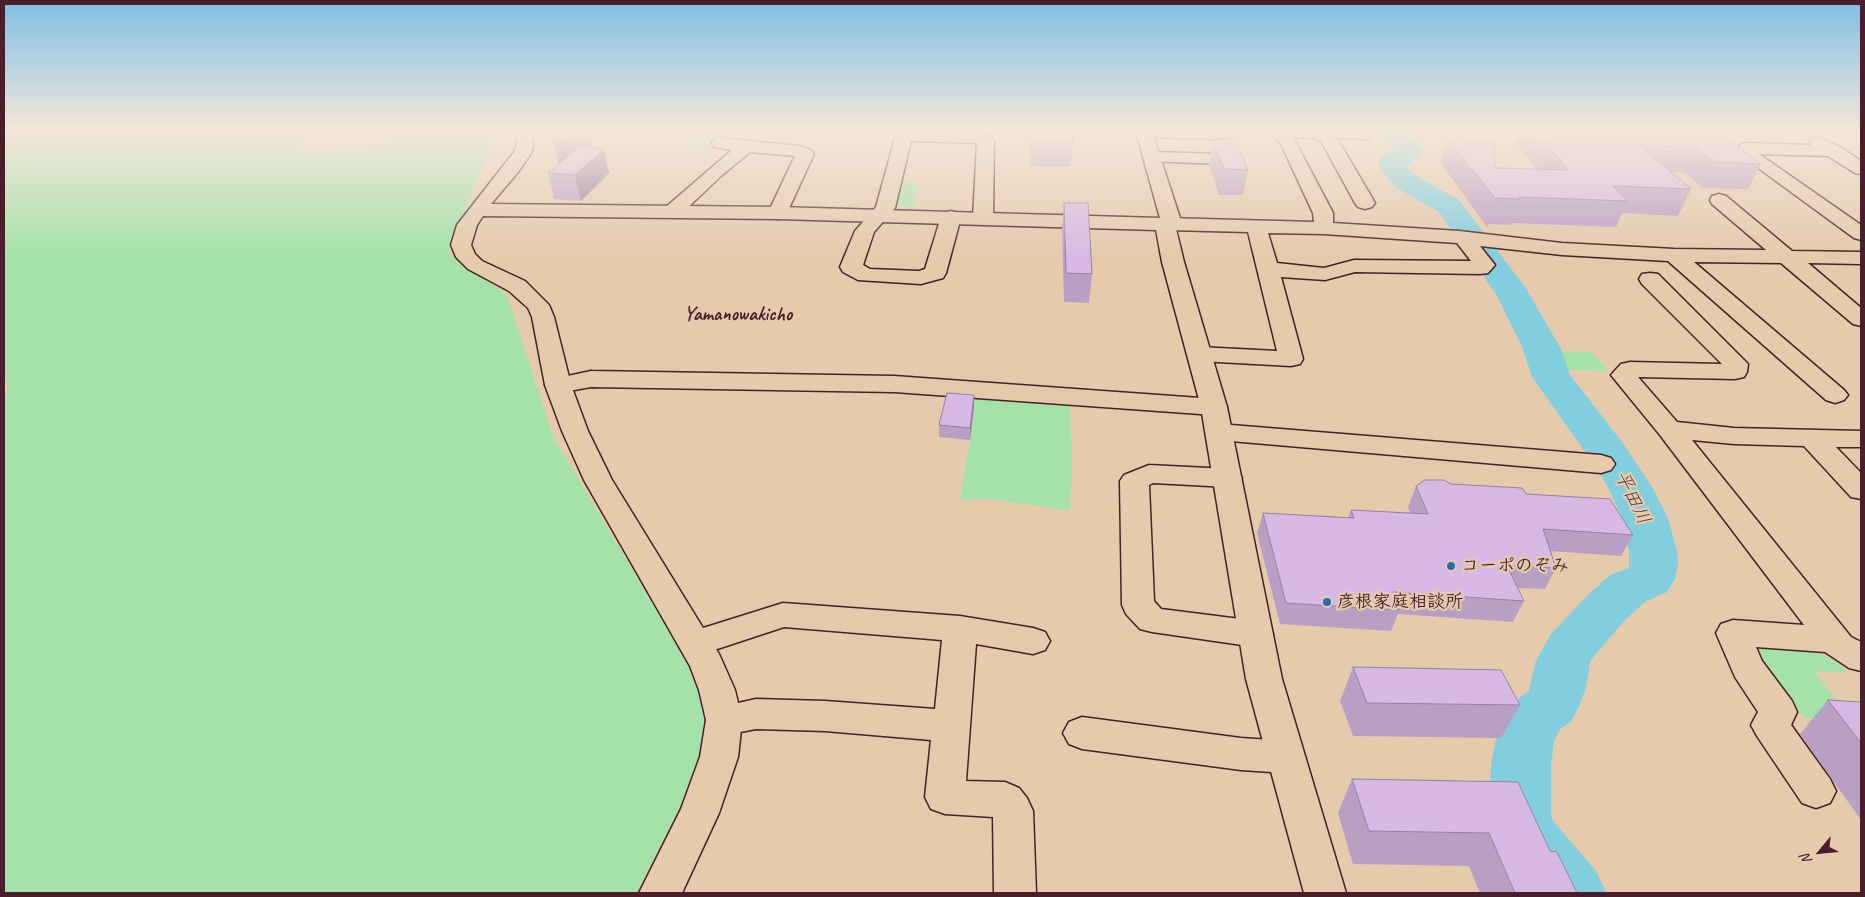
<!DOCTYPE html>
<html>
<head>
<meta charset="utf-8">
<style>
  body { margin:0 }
  #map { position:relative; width:1865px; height:897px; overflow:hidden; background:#e5caac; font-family:Caveat,sans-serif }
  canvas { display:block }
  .frame { position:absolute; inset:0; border:5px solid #4a1f2b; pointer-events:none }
  .north { position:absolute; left:1795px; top:827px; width:50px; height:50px; -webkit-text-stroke:4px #e5caac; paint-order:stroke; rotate:242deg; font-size:14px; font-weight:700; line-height:20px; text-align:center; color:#4a1f2b }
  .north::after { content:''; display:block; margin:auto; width:18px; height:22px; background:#4a1f2b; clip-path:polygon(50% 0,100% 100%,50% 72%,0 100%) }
</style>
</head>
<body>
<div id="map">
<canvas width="1865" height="897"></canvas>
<div class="frame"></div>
<div class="north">N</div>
</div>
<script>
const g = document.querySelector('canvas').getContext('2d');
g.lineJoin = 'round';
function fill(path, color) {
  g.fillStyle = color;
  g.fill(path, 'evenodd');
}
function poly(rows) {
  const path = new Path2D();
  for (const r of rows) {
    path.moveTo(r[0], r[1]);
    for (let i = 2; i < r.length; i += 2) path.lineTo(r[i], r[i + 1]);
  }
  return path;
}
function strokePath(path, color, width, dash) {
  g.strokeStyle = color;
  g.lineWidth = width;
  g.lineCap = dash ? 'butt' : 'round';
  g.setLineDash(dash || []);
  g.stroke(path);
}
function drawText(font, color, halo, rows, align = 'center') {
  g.font = font + ' Caveat,"Klee One",sans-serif';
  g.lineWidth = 4.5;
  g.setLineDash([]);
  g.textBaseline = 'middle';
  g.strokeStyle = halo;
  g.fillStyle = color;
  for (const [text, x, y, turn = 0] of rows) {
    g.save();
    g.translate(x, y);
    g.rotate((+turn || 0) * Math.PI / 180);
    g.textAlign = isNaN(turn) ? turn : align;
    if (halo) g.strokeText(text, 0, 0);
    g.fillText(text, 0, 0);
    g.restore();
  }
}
const green = poly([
  [4,132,283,132,287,138,303,138,303,149,318,152,384,142,412,132,496,132,448,253,507,294,553,436,693,671,707,725,692,786,636,893,4,893,4,401,8,395,6,376,4,375],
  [709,136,721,138,704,151,679,148],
  [898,182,919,183,913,207,892,206],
  [1555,351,1592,352,1608,371,1562,370],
  [950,390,1070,401,1072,469,1070,511,992,499,960,500,970,440,939,437],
  [1754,645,1812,649,1839,663,1846,672,1814,671,1855,725,1806,718,1785,700,1762,672]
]);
const river = poly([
  [1377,132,1406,132,1418,140,1424,150,1420,156,1407,165,1407,167,1415,175,1459,200,1525,287,1561,349,1570,375,1622,442,1652,487,1668,518,1677,551,1678,566,1675,579,1667,592,1646,601,1624,621,1590,661,1586,688,1579,706,1571,722,1560,729,1554,741,1551,765,1551,815,1553,821,1596,871,1606,893,1532,893,1505,857,1495,837,1489,815,1491,765,1496,739,1520,697,1529,691,1535,663,1543,648,1551,634,1588,595,1610,575,1629,568,1629,551,1622,518,1608,487,1588,456,1532,377,1523,349,1496,294,1439,212,1395,187,1381,170,1378,163,1382,157,1395,148,1381,137,1377,132]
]);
const minor = poly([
  [906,132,979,132,992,137,994,141,993,218,990,222,983,224,976,222,973,218,977,143,911,141,895,208,874,232,863,265,870,269,919,271,925,269,941,217,944,213,951,211,958,213,961,217,946,273,943,278,921,284,858,280,843,272,840,267,855,231,876,207,895,138,897,134,906,132],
  [1137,132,1241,132,1239,136,1216,139,1145,137,1139,136,1137,132],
  [1270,132,1372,132,1373,134,1371,138,1365,139,1337,138,1375,203,1372,207,1365,209,1358,207,1355,203,1321,141,1311,138,1293,137,1333,213,1333,223,1459,231,1562,243,1674,249,1766,250,1712,204,1710,200,1712,196,1719,194,1726,196,1792,251,1861,252,1861,264,1808,263,1861,308,1861,326,1853,324,1781,263,1694,262,1844,390,1848,395,1844,400,1835,403,1826,400,1668,261,1562,255,1480,246,1495,265,1488,273,1480,274,1355,272,1325,280,1281,277,1303,359,1300,364,1291,366,1199,361,1190,359,1187,354,1190,349,1199,347,1277,351,1248,232,1167,230,1160,228,1157,224,1160,220,1167,218,1314,222,1313,213,1281,144,1270,132],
  [1268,233,1324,234,1457,243,1471,261,1354,260,1324,268,1277,263,1268,233],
  [1818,137,1840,147,1861,161,1861,174,1855,173,1828,156,1759,154,1861,225,1861,240,1854,238,1735,151,1741,144,1747,143,1812,145,1810,142,1812,138,1818,137],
  [720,138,799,146,811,150,814,154,785,217,778,219,771,217,768,213,795,156,750,152,721,176,680,215,673,217,666,215,663,211,666,207,732,150,714,147,712,143,714,139,720,138],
  [1152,152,1221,154,1227,155,1230,159,1227,163,1221,164,1146,161,1143,157,1146,153,1152,152],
  [1650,273,1658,274,1748,364,1747,372,1744,377,1735,379,1638,377,1677,422,1734,428,1861,431,1861,447,1836,447,1861,473,1861,499,1851,497,1804,446,1734,444,1692,440,1851,637,1861,642,1861,671,1849,668,1825,652,1756,647,1762,661,1792,701,1797,712,1791,725,1830,779,1836,791,1830,803,1816,808,1802,803,1757,736,1751,725,1758,712,1735,677,1716,633,1721,624,1733,620,1804,625,1660,435,1611,375,1621,364,1630,362,1722,364,1642,284,1639,279,1642,274,1650,273],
  [591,371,894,376,1214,399,1223,401,1227,407,1223,413,1214,415,894,392,591,387,558,393,549,390,545,385,549,380,591,371],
  [1219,424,1601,455,1611,458,1615,464,1611,470,1601,473,1219,440,1209,438,1206,432,1209,426,1219,424],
  [1149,465,1228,469,1238,472,1242,478,1238,484,1228,487,1153,483,1149,485,1154,601,1161,609,1256,621,1268,625,1273,634,1268,643,1256,647,1152,632,1140,629,1126,614,1122,605,1120,481,1124,475,1149,465],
  [783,603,960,616,1033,628,1045,632,1050,641,1045,650,1033,654,976,644,966,781,1005,782,1019,788,1027,798,1033,811,1036,893,994,893,993,817,945,814,931,809,925,797,931,740,825,731,756,729,724,735,711,731,706,720,711,709,756,699,825,701,935,709,942,640,784,627,696,656,684,652,679,643,684,634,783,603],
  [1082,717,1241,738,1286,741,1299,745,1305,757,1299,769,1286,773,1241,770,1082,749,1069,744,1063,733,1069,722,1082,717]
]);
const tertiary = poly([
  [515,132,531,132,533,144,532,152,519,171,491,204,778,207,1160,218,1136,132,1152,132,1180,218,1176,229,1184,262,1227,407,1282,679,1346,893,1304,893,1246,679,1201,407,1162,262,1156,230,778,219,483,216,477,225,471,245,475,254,482,261,525,281,549,305,554,317,571,385,588,431,612,480,719,654,735,690,742,720,738,757,719,813,682,893,639,893,681,809,700,757,706,720,699,690,690,666,584,480,562,431,545,385,532,317,528,308,509,291,468,269,456,257,451,245,457,225,514,152,517,144,515,132]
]);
const wall = poly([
  [1030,132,1072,132,1073,143,1071,167,1031,166],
  [1521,132,1716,132,1761,164,1748,189,1703,188,1685,173,1671,172,1691,189,1678,216,1622,213,1616,227,1511,223,1510,225,1488,224,1487,227,1440,162,1447,138,1495,168,1537,169,1516,144],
  [593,135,590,148,609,173,581,201,554,199,548,173],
  [1213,141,1248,170,1243,195,1219,195,1209,165],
  [1064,203,1092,274,1089,303,1064,302,1062,229],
  [974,407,970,440,939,437,939,425],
  [1451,484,1526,494,1633,535,1621,556,1550,551,1556,568,1545,589,1517,588,1524,601,1513,622,1398,614,1391,631,1280,624,1257,533,1263,513,1348,518,1351,510,1410,513,1408,507,1416,486],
  [1353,667,1520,705,1501,738,1353,736,1340,701],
  [1828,700,1861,702,1861,820,1800,734],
  [1352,779,1550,851,1577,893,1480,893,1469,866,1353,864,1338,813]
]);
const shadedWall = poly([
  [583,132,593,132,593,135,587,162,559,164,553,140],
  [604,149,609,173,581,201,575,175],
  [974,395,974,407,970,440,970,428]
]);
const building = poly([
  [555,132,583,132,582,138,553,140,555,132],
  [1032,132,1072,132,1073,143,1033,142,1032,132],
  [1535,132,1716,132,1761,164,1715,162,1697,148,1639,145,1691,189,1613,186,1628,201,1519,197,1520,199,1497,198,1497,201,1447,138,1494,144,1495,168,1569,170,1535,132],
  [1234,139,1248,170,1224,169,1213,141,1226,141,1234,139],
  [579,147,604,149,575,175,548,173,579,147],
  [1064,203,1088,203,1092,274,1066,273,1064,203],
  [947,393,974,395,970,428,939,425,947,393],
  [1425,480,1444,480,1451,484,1522,488,1526,494,1610,499,1633,535,1543,529,1556,568,1507,566,1524,601,1393,592,1399,610,1286,603,1263,513,1354,518,1351,510,1428,514,1416,486,1425,480],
  [1353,667,1501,670,1520,705,1367,703,1353,667],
  [1828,700,1861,702,1861,743,1828,700],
  [1352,779,1518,782,1550,851,1557,852,1577,893,1515,893,1489,833,1369,831,1352,779]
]);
const markers = [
  [1451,566,5,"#1f6fb2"],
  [1327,602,5,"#1f6fb2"]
];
const poiNames = [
  ["コーポのぞみ",1461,566],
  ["彦根家庭相談所",1337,602]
];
const waterNames = [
  ["平田川",1632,498,64]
];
const quarterNames = [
  ["Yamanowakicho",738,315]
];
fill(green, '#a5e2a9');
fill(river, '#80cede');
strokePath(minor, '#4a1f2b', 3);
strokePath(tertiary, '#4a1f2b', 3);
fill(minor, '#e5caac');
fill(tertiary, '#e5caac');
fill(wall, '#ba9fc5');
fill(shadedWall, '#9782a0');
fill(building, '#d8b9e5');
strokePath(building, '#9782a0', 1);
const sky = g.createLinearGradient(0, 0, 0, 257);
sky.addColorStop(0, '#7ebee4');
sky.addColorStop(0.51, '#f3e7da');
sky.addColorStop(1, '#f3e7da00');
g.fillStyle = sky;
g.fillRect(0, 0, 1865, 257);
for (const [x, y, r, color] of markers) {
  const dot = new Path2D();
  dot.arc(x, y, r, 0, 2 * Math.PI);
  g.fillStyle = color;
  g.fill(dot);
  strokePath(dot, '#e5caac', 2);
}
drawText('bold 18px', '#4a1f2b', '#e5caac', poiNames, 'left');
drawText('italic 19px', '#523946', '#e5caac', waterNames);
drawText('bold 20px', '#4a1f2b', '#e5caac', quarterNames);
</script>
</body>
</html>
